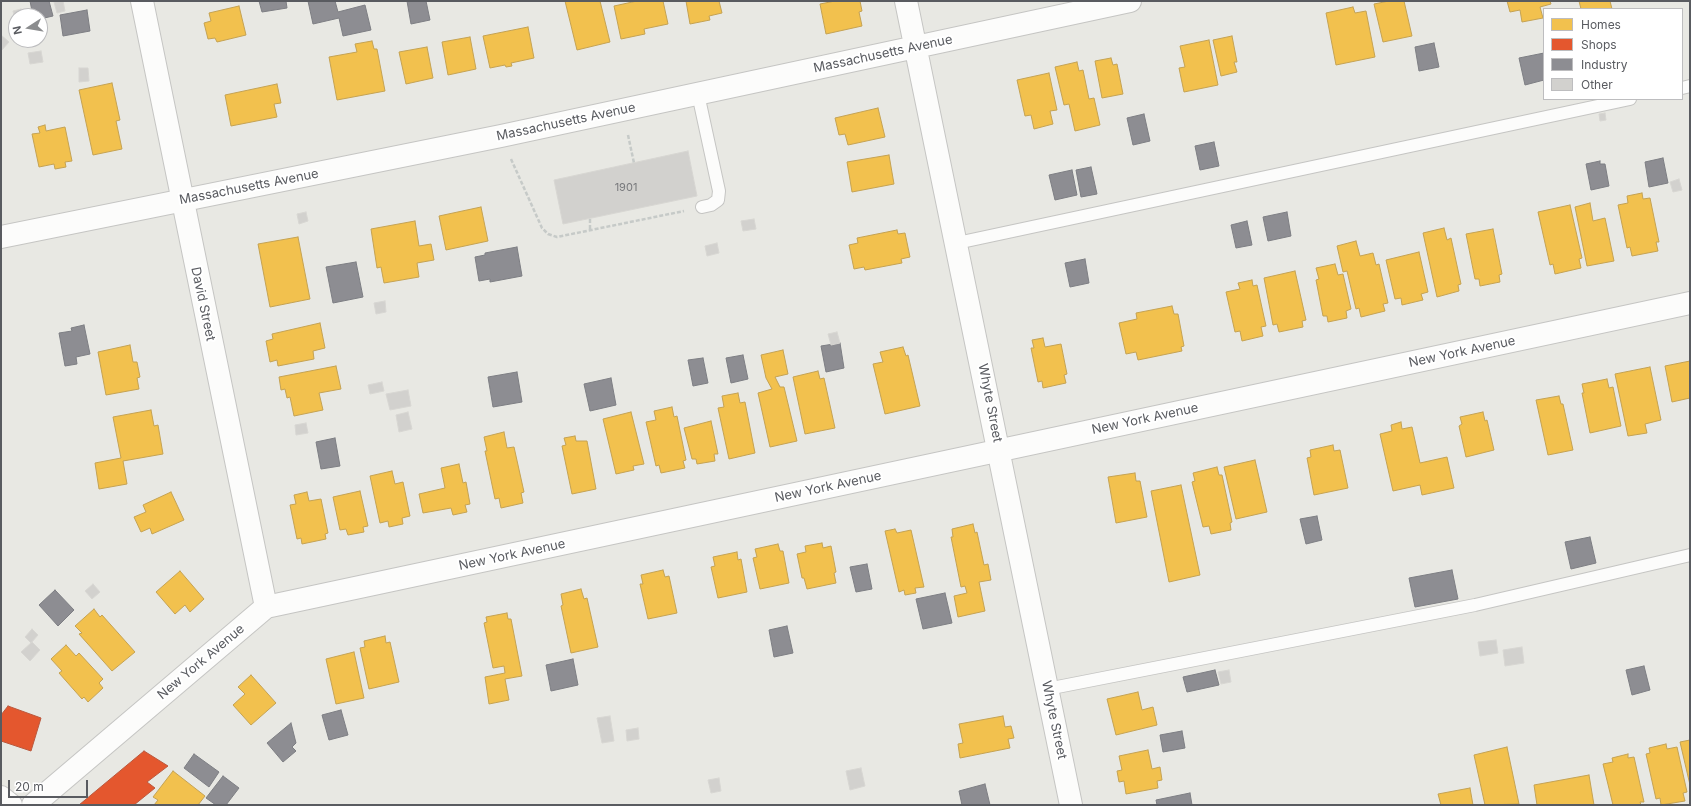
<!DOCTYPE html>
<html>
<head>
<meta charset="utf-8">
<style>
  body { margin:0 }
  #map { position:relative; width:1691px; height:806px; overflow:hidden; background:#e8e8e3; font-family:Inter,sans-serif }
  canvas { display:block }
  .frame { position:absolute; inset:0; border:2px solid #595b60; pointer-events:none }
  .legend { position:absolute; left:1543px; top:8px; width:140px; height:92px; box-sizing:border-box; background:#fff; border:1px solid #bdbdbf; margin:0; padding:5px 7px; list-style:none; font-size:12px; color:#595b60 }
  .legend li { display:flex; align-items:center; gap:8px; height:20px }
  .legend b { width:20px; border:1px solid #bdbdbf }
  .north { position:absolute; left:8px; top:8px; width:40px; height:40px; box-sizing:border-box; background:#fff; border:1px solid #bdbdbf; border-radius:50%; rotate:258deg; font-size:11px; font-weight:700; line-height:16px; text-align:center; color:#595b60 }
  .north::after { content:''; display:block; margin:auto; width:14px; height:18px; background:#8b8c8e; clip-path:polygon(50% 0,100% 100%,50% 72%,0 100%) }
  .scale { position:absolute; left:8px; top:780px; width:80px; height:18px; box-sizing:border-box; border:2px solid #595b60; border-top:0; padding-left:5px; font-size:12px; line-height:14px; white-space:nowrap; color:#595b60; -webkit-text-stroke:3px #fff; paint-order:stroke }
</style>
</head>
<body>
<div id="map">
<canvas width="1691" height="806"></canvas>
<div class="frame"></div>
<ul class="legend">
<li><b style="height:11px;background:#f2c14e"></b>Homes</li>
<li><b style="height:11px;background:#e4572e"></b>Shops</li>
<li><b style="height:11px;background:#8d8d92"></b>Industry</li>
<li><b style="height:11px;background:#d2d1ce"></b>Other</li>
</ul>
<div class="north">N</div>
<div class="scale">20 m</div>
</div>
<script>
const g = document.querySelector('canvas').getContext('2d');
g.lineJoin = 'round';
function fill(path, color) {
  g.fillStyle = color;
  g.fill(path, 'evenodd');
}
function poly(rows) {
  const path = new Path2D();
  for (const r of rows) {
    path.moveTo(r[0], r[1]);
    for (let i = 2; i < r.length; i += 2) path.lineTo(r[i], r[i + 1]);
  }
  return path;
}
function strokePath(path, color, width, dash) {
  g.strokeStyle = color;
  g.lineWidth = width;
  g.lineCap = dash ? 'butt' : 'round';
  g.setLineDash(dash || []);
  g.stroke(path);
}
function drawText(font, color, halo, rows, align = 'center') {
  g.font = font + ' Inter,sans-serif';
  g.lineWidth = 4;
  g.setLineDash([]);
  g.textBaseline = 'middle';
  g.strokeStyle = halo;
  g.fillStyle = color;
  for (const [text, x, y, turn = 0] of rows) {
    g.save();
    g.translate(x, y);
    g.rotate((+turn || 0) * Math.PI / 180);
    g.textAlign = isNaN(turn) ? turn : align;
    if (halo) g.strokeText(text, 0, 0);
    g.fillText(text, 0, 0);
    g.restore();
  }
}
const homes = poly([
  [565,1,600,1,610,42,577,50,565,1],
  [637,1,663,1,668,24,644,29,645,34,621,39,614,6,637,1],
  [686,1,719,1,722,13,709,16,710,20,690,24,686,1],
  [835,1,860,1,862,11,859,12,862,26,826,34,820,4,835,1],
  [1389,1,1404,1,1412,36,1383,42,1374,4,1389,1],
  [1507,1,1550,1,1551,4,1540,7,1543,18,1522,22,1520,10,1510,12,1507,1],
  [1579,1,1610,1,1612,9,1581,9,1579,1],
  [239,6,246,35,217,42,215,38,208,39,204,23,211,21,209,13,239,6],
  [1353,7,1355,13,1366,11,1375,57,1336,65,1326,13,1353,7],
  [528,27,534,58,511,63,512,66,506,67,505,65,490,68,483,36,528,27],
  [1232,36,1237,62,1234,62,1237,72,1221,76,1213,40,1232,36],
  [470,37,476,69,448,75,442,42,470,37],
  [1209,40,1218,85,1184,92,1179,68,1185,67,1180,46,1209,40],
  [372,41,374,49,377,49,385,91,337,100,329,57,357,52,355,44,372,41],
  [427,47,433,78,406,84,399,52,427,47],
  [1111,58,1113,65,1117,64,1123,94,1102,98,1095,61,1111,58],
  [1077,62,1079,71,1083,70,1089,99,1094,98,1100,125,1075,131,1069,104,1064,105,1055,67,1077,62],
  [1049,73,1057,110,1050,111,1053,124,1034,129,1031,115,1025,116,1017,80,1049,73],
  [112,83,120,120,116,121,122,149,93,155,79,90,112,83],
  [277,84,281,103,274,104,277,117,231,126,225,95,277,84],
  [878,108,885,137,848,145,845,134,839,135,835,118,878,108],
  [45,125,46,131,65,127,72,161,65,162,66,167,55,169,54,164,39,167,32,134,40,133,38,127,45,125],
  [889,155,894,184,852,192,847,162,889,155],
  [1642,193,1643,199,1650,198,1659,242,1656,242,1658,251,1632,256,1630,247,1627,248,1618,205,1628,203,1627,196,1642,193],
  [1590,203,1593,221,1605,218,1614,261,1587,266,1575,207,1590,203],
  [1570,205,1582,258,1579,259,1581,268,1555,274,1553,264,1550,265,1538,212,1570,205],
  [481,207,488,241,446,250,439,216,481,207],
  [415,221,419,246,431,244,434,260,417,263,419,277,384,283,381,267,377,268,371,229,415,221],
  [1444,228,1447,240,1451,238,1461,284,1458,285,1459,291,1437,297,1423,233,1444,228],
  [1493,229,1502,274,1499,275,1500,282,1480,286,1479,279,1475,279,1466,234,1493,229],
  [897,230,898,234,905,233,910,257,901,259,902,263,865,270,864,267,854,269,849,245,858,243,857,238,897,230],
  [298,237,310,299,270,307,258,244,298,237],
  [1356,241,1360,256,1373,253,1376,265,1379,264,1388,303,1383,304,1385,311,1361,317,1359,308,1356,309,1347,271,1343,272,1337,246,1356,241],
  [1419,252,1428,292,1421,294,1423,300,1402,305,1401,298,1395,299,1386,260,1419,252],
  [1335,264,1338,275,1343,274,1351,309,1346,311,1347,318,1328,322,1327,316,1323,316,1316,280,1319,279,1316,268,1335,264],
  [1295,271,1306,320,1302,321,1303,327,1279,332,1277,324,1273,325,1264,278,1295,271],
  [1252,280,1253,286,1257,285,1266,326,1261,327,1263,336,1242,341,1240,331,1235,332,1226,292,1240,289,1238,283,1252,280],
  [1172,306,1174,314,1178,314,1184,346,1181,347,1182,351,1138,360,1136,352,1126,354,1119,323,1137,319,1136,313,1172,306],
  [320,323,325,348,313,351,314,359,278,366,277,360,270,362,266,341,273,339,272,334,320,323],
  [1043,338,1045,347,1061,344,1067,374,1064,375,1066,383,1043,388,1042,381,1038,382,1031,348,1034,348,1032,340,1043,338],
  [130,345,133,362,137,362,140,377,137,378,139,389,106,395,98,352,130,345],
  [903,347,906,356,908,355,920,406,885,414,873,364,883,362,880,352,903,347],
  [783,350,788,374,775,377,780,387,784,387,797,441,770,447,758,393,772,389,766,378,761,355,783,350],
  [1690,361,1690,398,1672,402,1665,366,1690,361],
  [336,366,341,389,319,393,323,410,294,416,290,397,287,398,285,389,281,390,279,377,336,366],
  [1650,367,1661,420,1645,424,1647,433,1628,436,1615,374,1650,367],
  [818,371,820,379,824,378,835,428,805,434,793,377,818,371],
  [1607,379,1609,388,1613,387,1621,426,1590,433,1582,393,1584,393,1582,384,1607,379],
  [738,393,740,403,745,402,755,453,729,459,718,408,724,407,722,396,738,393],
  [1559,396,1561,404,1563,404,1573,450,1548,455,1536,400,1559,396],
  [672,407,674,417,677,416,686,460,683,461,685,468,661,473,659,465,656,466,646,422,656,420,654,411,672,407],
  [151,410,154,426,158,425,163,454,123,461,127,484,99,489,95,463,121,458,113,417,151,410],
  [631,412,644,464,633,466,634,470,616,474,603,419,631,412],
  [1483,412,1485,421,1487,420,1494,450,1466,457,1459,426,1462,424,1460,417,1483,412],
  [711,421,718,454,714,454,715,461,697,464,696,459,692,459,684,428,711,421],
  [1401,422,1402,429,1412,427,1420,463,1447,457,1454,488,1422,495,1420,485,1393,491,1380,434,1392,431,1391,425,1401,422],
  [504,432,507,448,514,447,524,492,521,493,523,503,501,508,499,498,495,499,485,451,487,451,484,437,504,432],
  [575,436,576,441,587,441,596,489,572,494,562,446,566,445,564,438,575,436],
  [1333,445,1334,451,1340,450,1348,488,1314,495,1307,458,1311,457,1310,450,1333,445],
  [1255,460,1267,512,1236,519,1224,467,1255,460],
  [459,464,463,483,466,482,470,504,465,505,467,512,453,515,451,508,423,513,419,494,445,488,441,468,459,464],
  [1217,467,1219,475,1222,475,1232,522,1230,523,1231,530,1211,534,1209,526,1203,527,1192,482,1195,481,1193,473,1217,467],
  [392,471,395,484,403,482,410,516,402,518,403,524,389,527,388,521,380,523,370,476,392,471],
  [1135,473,1136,481,1140,481,1147,517,1116,523,1108,477,1135,473],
  [1181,485,1200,575,1169,582,1151,491,1181,485],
  [360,491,368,526,363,527,364,532,348,535,346,529,340,530,333,497,360,491],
  [171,492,184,520,152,534,150,528,141,532,134,517,146,512,143,505,171,492],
  [307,492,309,501,321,499,328,533,325,534,326,539,302,544,301,538,297,539,290,505,296,504,294,495,307,492],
  [973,524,975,533,977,532,984,565,988,564,991,580,979,582,985,611,958,617,954,596,967,593,965,586,961,587,951,537,953,537,952,529,973,524],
  [895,529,897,533,911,530,924,587,915,588,916,593,905,595,904,590,899,592,885,531,895,529],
  [822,543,823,548,831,546,836,572,834,573,836,583,807,589,804,578,802,578,797,554,806,552,805,546,822,543],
  [778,544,780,551,783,551,789,583,760,589,753,558,757,557,755,549,778,544],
  [737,552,738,560,741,559,747,592,718,598,711,567,715,566,713,557,737,552],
  [663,570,665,577,669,576,677,613,648,619,640,584,643,584,641,575,663,570],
  [180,571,204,599,190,612,185,605,175,614,156,592,180,571],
  [581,589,584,599,587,598,598,647,571,653,561,606,563,605,561,594,581,589],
  [94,609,100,617,102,615,135,652,112,671,79,634,82,633,75,626,94,609],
  [507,613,508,619,511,619,522,676,505,679,509,700,489,704,485,677,505,673,504,666,493,668,484,623,487,622,486,617,507,613],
  [385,636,386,643,390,642,399,682,369,689,360,648,365,647,364,641,385,636],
  [66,645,76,656,79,653,103,679,99,683,103,688,88,702,84,697,82,699,59,673,62,671,51,659,66,645],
  [354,652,364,698,336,704,326,659,354,652],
  [251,675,276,703,251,725,233,705,245,694,238,687,251,675],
  [1138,692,1142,710,1153,707,1157,725,1116,735,1107,699,1138,692],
  [1003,716,1005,727,1011,726,1014,738,1008,739,1010,748,960,758,958,744,963,743,959,724,1003,716],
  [1690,740,1690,785,1680,742,1690,740],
  [1666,744,1667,749,1677,747,1687,792,1683,793,1685,801,1661,805,1660,798,1656,799,1646,754,1650,753,1649,748,1666,744],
  [1507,747,1519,804,1485,805,1474,755,1507,747],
  [1148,750,1152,769,1160,767,1162,780,1157,781,1158,788,1126,794,1124,781,1119,782,1117,771,1122,770,1119,756,1148,750],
  [1628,754,1628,758,1634,757,1644,802,1640,802,1641,805,1613,805,1603,764,1613,762,1612,758,1628,754],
  [173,771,205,796,198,805,154,805,158,800,153,797,173,771],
  [1589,775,1594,805,1537,805,1534,785,1589,775],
  [1470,788,1473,805,1441,805,1438,794,1470,788]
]);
const shops = poly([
  [8,706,41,718,31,751,1,741,1,715,8,706],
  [144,751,168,766,147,782,155,788,134,805,79,805,144,751]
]);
const industry = poly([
  [30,1,49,1,53,16,40,19,40,16,33,16,30,1],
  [259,1,286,1,287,8,262,12,259,1],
  [308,1,335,1,338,12,365,5,371,30,343,36,339,18,313,24,308,1],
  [407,1,426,1,430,20,411,24,407,1],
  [87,10,90,31,63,36,60,15,87,10],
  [1434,43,1439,67,1419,71,1415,47,1434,43],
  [1544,53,1544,80,1525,85,1519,58,1544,53],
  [1144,114,1150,141,1133,145,1127,118,1144,114],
  [1214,142,1219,166,1200,170,1195,146,1214,142],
  [1663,158,1668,183,1649,187,1645,162,1663,158],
  [1600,161,1600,164,1605,164,1609,186,1591,190,1586,164,1600,161],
  [1091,167,1097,194,1081,197,1076,170,1091,167],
  [1072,170,1077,195,1055,200,1049,175,1072,170],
  [1287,212,1291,236,1268,241,1263,217,1287,212],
  [1247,221,1252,245,1236,248,1231,225,1247,221],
  [517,247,522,276,490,282,490,279,479,281,475,257,485,255,485,253,517,247],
  [1085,259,1089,283,1070,287,1065,263,1085,259],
  [356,262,363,297,333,303,326,267,356,262],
  [84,325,90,354,76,357,77,364,65,366,59,333,72,331,71,328,84,325],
  [840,343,844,368,826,372,821,346,840,343],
  [743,355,748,379,731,383,726,358,743,355],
  [703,358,708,383,693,386,688,360,703,358],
  [517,372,522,402,493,407,488,377,517,372],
  [611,378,616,405,590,411,584,384,611,378],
  [335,438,340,466,321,469,316,442,335,438],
  [1317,516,1322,540,1306,544,1300,519,1317,516],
  [1590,537,1596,563,1571,569,1565,542,1590,537],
  [867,564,872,589,856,592,850,567,867,564],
  [1452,570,1458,599,1415,607,1409,578,1452,570],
  [55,590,74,610,58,626,39,605,55,590],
  [945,593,952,623,923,629,916,599,945,593],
  [787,626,793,653,774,657,769,630,787,626],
  [573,659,578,685,551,691,546,665,573,659],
  [1644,666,1650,690,1632,695,1626,670,1644,666],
  [1215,670,1219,685,1187,692,1183,677,1215,670],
  [341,710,348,735,329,740,322,715,341,710],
  [291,723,296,743,292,747,296,751,283,762,267,743,291,723],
  [1182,731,1185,748,1163,752,1160,735,1182,731],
  [194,754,219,772,209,787,184,768,194,754],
  [223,776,239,788,226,805,216,805,206,798,223,776],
  [985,784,990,805,962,805,959,791,985,784],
  [1190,793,1192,805,1157,805,1156,800,1190,793]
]);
const building = poly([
  [63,1,65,11,57,13,54,2,63,1],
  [21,9,22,16,16,16,15,19,13,11,21,9],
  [1,35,9,42,1,51,1,35],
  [41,51,43,62,30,64,28,53,41,51],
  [79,68,88,68,89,81,79,82,79,68],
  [1605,113,1606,120,1600,121,1599,114,1605,113],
  [688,151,697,196,563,224,554,180,688,151],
  [1679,179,1682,190,1673,192,1670,182,1679,179],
  [306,212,308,221,299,224,297,214,306,212],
  [754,219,756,229,743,231,741,221,754,219],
  [717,243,719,253,707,256,705,246,717,243],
  [385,301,386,312,376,314,374,303,385,301],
  [837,332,840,343,831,345,828,334,837,332],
  [382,382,384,391,370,394,368,385,382,382],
  [408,390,411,406,390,410,386,394,408,390],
  [408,412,412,429,399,432,396,415,408,412],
  [306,423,308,433,296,435,295,425,306,423],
  [93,584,100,592,92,599,85,591,93,584],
  [32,629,38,635,31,643,25,637,32,629],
  [1496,640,1498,653,1480,656,1478,642,1496,640],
  [32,642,40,650,30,661,21,652,32,642],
  [1522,647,1524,663,1505,666,1503,650,1522,647],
  [1229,670,1231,682,1221,684,1218,672,1229,670],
  [610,716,614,741,602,743,597,718,610,716],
  [638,728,639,739,627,741,626,730,638,728],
  [861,768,865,786,850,790,846,771,861,768],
  [719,778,721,791,711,793,708,780,719,778]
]);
const path = poly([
  [628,135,634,163],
  [511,159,542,228,548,234,557,237,684,211],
  [590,219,590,230]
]);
const lane = poly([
  [1682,88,1690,86],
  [698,94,719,191,718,200,711,205,702,207],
  [957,243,1630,99],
  [1047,689,1475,605,1690,555]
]);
const street = poly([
  [142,1,266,607],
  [906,1,1071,805],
  [1,237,501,136,1130,1],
  [33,805,266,607,1690,303]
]);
const secondary = poly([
  [1,797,11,805]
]);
const numberNames = [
  ["1901",626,188]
];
const streetNames = [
  ["Massachusetts Avenue",883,54,-12],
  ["Massachusetts Avenue",566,122,-12],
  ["Massachusetts Avenue",249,187,-11],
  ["David Street",203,304,78],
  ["New York Avenue",1462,352,-12],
  ["Whyte Street",990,403,79],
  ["New York Avenue",1145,419,-12],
  ["New York Avenue",828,487,-12],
  ["New York Avenue",512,555,-12],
  ["New York Avenue",201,662,-40],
  ["Whyte Street",1054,720,78]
];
fill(homes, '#f2c14e');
strokePath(homes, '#c4a253', 1);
fill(shops, '#e4572e');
strokePath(shops, '#ba583d', 1);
fill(industry, '#8d8d92');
strokePath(industry, '#7d7e83', 1);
fill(building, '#d2d1ce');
strokePath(building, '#d7d6d2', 1);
strokePath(lane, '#c5c5c3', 14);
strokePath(street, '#c5c5c3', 24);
strokePath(secondary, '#c5c5c4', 24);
strokePath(path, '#c6cac8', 2.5, [4, 2]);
strokePath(lane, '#fcfcfb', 12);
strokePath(street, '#fcfcfb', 22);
strokePath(secondary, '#fcfcfb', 22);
drawText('11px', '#78797c', null, numberNames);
drawText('13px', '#595b60', '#fff', streetNames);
</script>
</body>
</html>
